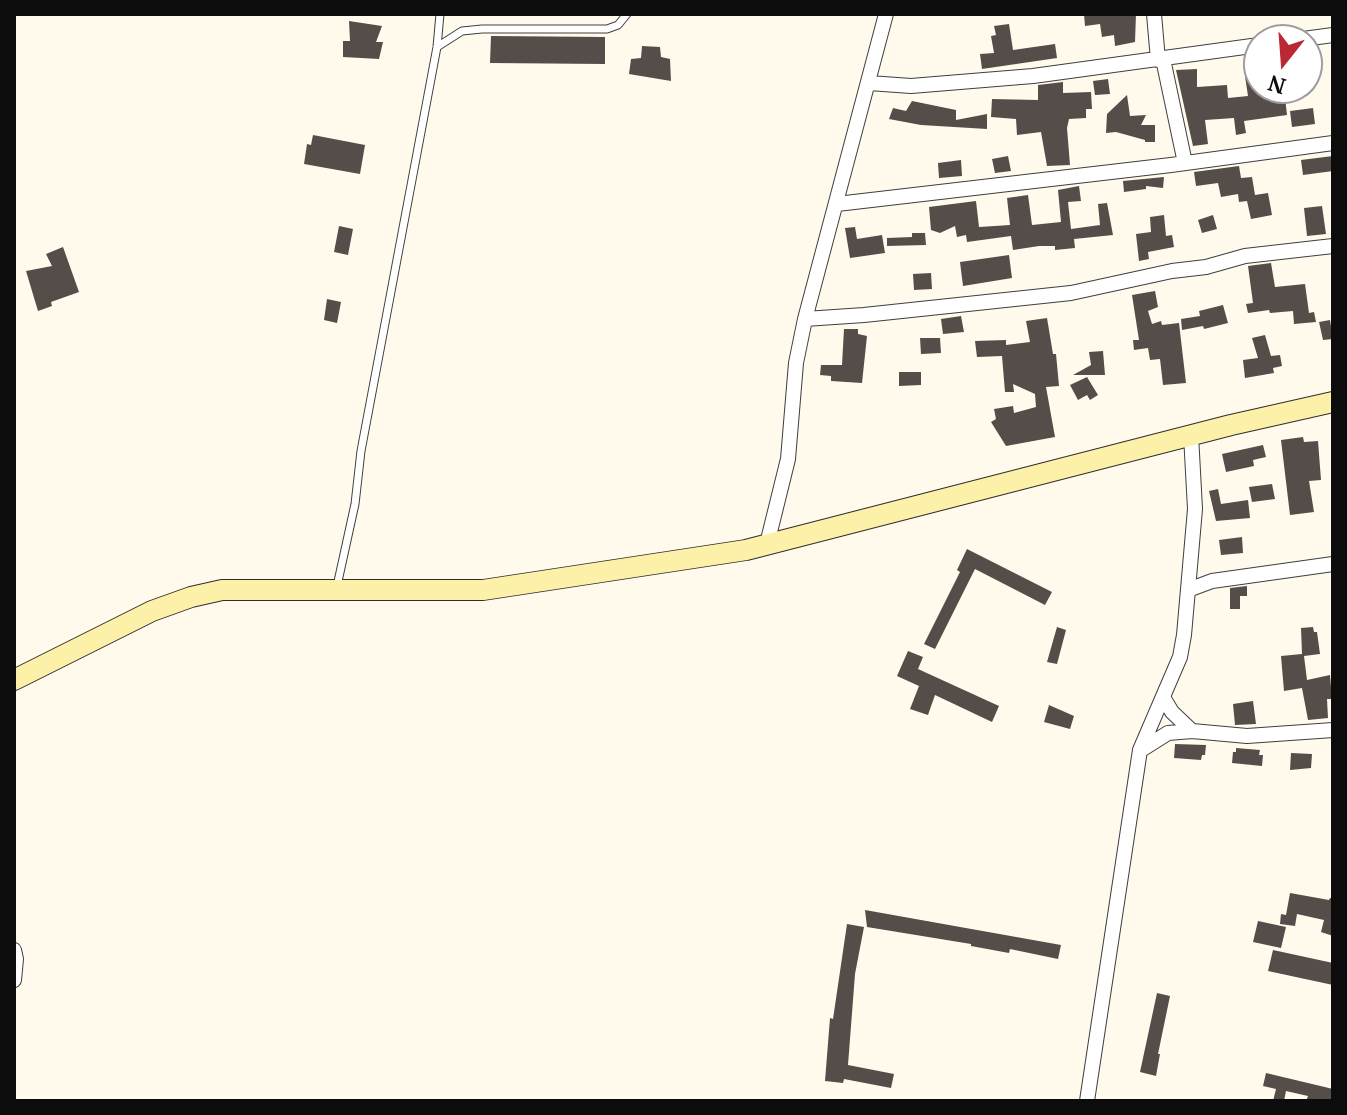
<!DOCTYPE html>
<html>
<head>
<meta charset="utf-8">
<style>
  body { margin:0 }
  #map { position:relative; width:1347px; height:1115px; overflow:hidden; background:#fffaec; font-family:"PT Serif",serif }
  canvas { display:block }
  .frame { position:absolute; inset:0; border:16px solid #0c0c0c; pointer-events:none }
  .north { position:absolute; left:1243px; top:24px; width:80px; height:80px; box-sizing:border-box; background:#fff; border:2px solid #9e9e9e; border-radius:50%; rotate:197deg; font-size:22px; font-weight:700; line-height:32px; text-align:center; color:#0c0c0c }
  .north::after { content:''; display:block; margin:auto; width:28px; height:36px; background:#b92834; clip-path:polygon(50% 0,100% 100%,50% 72%,0 100%) }
</style>
</head>
<body>
<div id="map">
<canvas width="1347" height="1115"></canvas>
<div class="frame"></div>
<div class="north">N</div>
</div>
<script>
const g = document.querySelector('canvas').getContext('2d');
g.lineJoin = 'round';
function fill(path, color) {
  g.fillStyle = color;
  g.fill(path, 'evenodd');
}
function poly(rows) {
  const path = new Path2D();
  for (const r of rows) {
    path.moveTo(r[0], r[1]);
    for (let i = 2; i < r.length; i += 2) path.lineTo(r[i], r[i + 1]);
  }
  return path;
}
function strokePath(path, color, width, dash) {
  g.strokeStyle = color;
  g.lineWidth = width;
  g.lineCap = dash ? 'butt' : 'round';
  g.setLineDash(dash || []);
  g.stroke(path);
}
const building = poly([
  [1084,14,1136,14,1135,42,1115,46,1114,35,1102,37,1100,24,1085,26],
  [349,21,382,26,376,42,383,42,379,59,343,57,343,41,350,41],
  [1009,24,1013,50,1055,44,1057,58,982,69,980,54,994,53,991,36,996,35,994,26],
  [491,36,605,37,605,64,490,63],
  [642,46,660,47,661,57,670,59,671,81,629,74,631,59,641,58],
  [1197,69,1197,87,1227,85,1228,98,1248,96,1245,76,1259,74,1259,88,1284,88,1287,115,1244,121,1246,133,1236,135,1234,118,1205,120,1208,144,1193,146,1176,70],
  [1108,79,1110,94,1095,95,1093,81],
  [1063,82,1063,93,1091,92,1092,109,1086,109,1086,118,1069,119,1067,128,1070,165,1047,166,1041,132,1017,135,1016,119,991,117,992,99,1038,100,1038,85],
  [1127,95,1130,116,1146,115,1141,125,1155,125,1155,142,1145,142,1145,140,1116,132,1106,133,1107,114],
  [912,101,956,110,956,120,987,114,987,129,921,125,889,119,893,108,906,111],
  [1313,108,1315,124,1292,127,1290,111],
  [313,135,365,145,360,174,304,164,307,144,311,145],
  [1008,156,1011,171,995,173,992,159],
  [1333,156,1333,171,1303,175,1301,160],
  [961,160,962,176,939,178,938,163],
  [1239,166,1241,178,1252,177,1255,195,1268,193,1272,215,1251,219,1247,201,1239,202,1238,194,1221,197,1218,183,1196,186,1194,172],
  [1164,177,1163,188,1146,186,1146,189,1124,192,1123,181],
  [1079,186,1081,201,1068,202,1071,229,1100,225,1098,204,1107,203,1113,235,1074,239,1075,248,1055,250,1055,246,1039,246,1013,250,1011,236,967,242,966,235,957,237,955,226,940,233,931,230,929,207,976,201,979,227,1010,225,1007,198,1028,195,1032,225,1061,222,1058,190],
  [1322,206,1326,234,1307,236,1304,208],
  [1164,215,1166,236,1172,235,1174,247,1148,252,1149,259,1139,261,1136,234,1151,232,1150,217],
  [1213,215,1217,229,1202,233,1198,220],
  [339,226,353,229,348,255,334,252],
  [855,227,857,239,882,235,885,253,850,258,845,228],
  [912,233,925,233,926,245,887,246,887,238,912,237],
  [63,247,79,292,51,302,52,306,38,311,26,271,52,266,46,254],
  [1009,255,1012,278,963,286,960,262],
  [1271,263,1275,287,1305,284,1309,313,1314,312,1316,322,1294,324,1293,311,1270,313,1269,310,1248,313,1246,304,1253,303,1248,266],
  [931,273,932,289,914,290,913,274],
  [1155,291,1158,307,1148,311,1152,324,1161,321,1162,325,1179,323,1186,383,1163,385,1160,359,1150,360,1148,348,1134,350,1133,340,1139,340,1132,295],
  [327,299,341,302,337,323,324,320],
  [1223,305,1228,323,1204,329,1203,326,1182,330,1181,319,1200,316,1199,311],
  [961,316,964,332,943,334,941,319],
  [1047,318,1053,354,1056,354,1059,386,1046,387,1055,437,1006,446,991,422,996,419,994,409,1013,406,1014,413,1036,407,1035,394,1013,384,1014,392,1005,392,1002,356,977,357,975,341,1006,340,1006,345,1030,342,1026,321],
  [1330,320,1333,339,1323,340,1319,322],
  [844,329,858,329,858,334,867,336,862,383,831,381,831,376,820,375,821,365,842,365],
  [1265,335,1271,356,1280,355,1282,366,1273,368,1274,373,1245,378,1243,360,1258,358,1252,338],
  [920,338,940,338,941,353,921,354],
  [1103,351,1105,375,1073,375,1091,365,1089,352],
  [899,372,921,372,921,385,899,386],
  [1087,377,1098,395,1090,400,1087,395,1078,400,1070,385],
  [1303,437,1304,442,1318,441,1321,480,1309,481,1314,512,1290,515,1281,440],
  [1263,445,1266,457,1253,460,1254,466,1226,472,1222,454],
  [1272,484,1275,499,1252,502,1249,487],
  [1218,489,1221,504,1248,500,1250,518,1216,521,1209,491],
  [1242,537,1243,553,1221,555,1219,540],
  [967,549,1052,592,1045,605,975,569,935,649,924,644,960,572,957,570],
  [1247,586,1247,596,1240,596,1240,609,1230,609,1230,588],
  [1057,627,1066,630,1057,664,1047,662],
  [1313,627,1314,632,1317,632,1320,654,1304,656,1307,680,1330,675,1332,699,1327,699,1328,718,1308,720,1302,688,1284,691,1281,656,1302,654,1301,628],
  [908,651,923,657,918,669,999,706,992,722,935,695,928,715,910,709,919,686,897,676],
  [1253,701,1256,724,1235,725,1233,704],
  [1049,705,1074,716,1070,729,1044,722],
  [1175,744,1206,745,1205,755,1202,755,1201,760,1174,758],
  [1236,748,1260,750,1259,755,1263,755,1262,766,1232,763,1233,752,1236,752],
  [1291,753,1312,754,1311,768,1290,770],
  [1290,893,1329,900,1330,898,1333,898,1333,936,1321,932,1324,920,1297,914,1295,926,1280,924,1281,914,1286,915],
  [865,910,1061,945,1058,959,1010,949,1009,953,971,946,971,944,867,927],
  [1258,921,1286,927,1281,948,1253,942],
  [847,924,864,927,855,974,848,1065,894,1074,891,1088,844,1079,843,1083,825,1081,830,1018,833,1019],
  [1273,950,1333,963,1333,985,1268,971],
  [1157,993,1170,996,1158,1054,1160,1054,1156,1076,1140,1072],
  [1266,1073,1333,1089,1333,1101,1306,1101,1308,1096,1286,1091,1284,1101,1273,1101,1276,1089,1263,1086]
]);
const lane = poly([
  [437,47,462,31,482,29,607,29,618,25,627,14],
  [337,586,355,504,361,451,437,47,440,14]
]);
const street = poly([
  [1154,14,1158,60],
  [1296,40,1333,35],
  [1163,59,1185,163],
  [869,83,911,86,1033,76,1259,45],
  [837,204,1171,165,1333,143],
  [805,319,864,315,1071,293,1172,271,1206,267,1245,256,1333,246],
  [767,544,788,459,796,363,805,319,886,14],
  [1188,590,1212,581,1333,564],
  [1163,697,1172,712,1192,731,1247,736,1333,730],
  [1141,750,1168,733,1192,731],
  [14,950,16,959,14,980],
  [1087,1101,1140,750,1180,657,1184,635,1195,509,1191,435]
]);
const secondary = poly([
  [14,680,152,611,191,597,222,590,483,590,746,550,1231,425,1333,402]
]);
fill(building, '#554d49');
strokePath(lane, '#3f3f3f', 9);
strokePath(street, '#3f3f3f', 16);
strokePath(secondary, '#2e2e2e', 22);
strokePath(lane, '#fff', 7);
strokePath(street, '#fff', 14);
strokePath(secondary, '#fdf0a8', 20);
</script>
</body>
</html>
